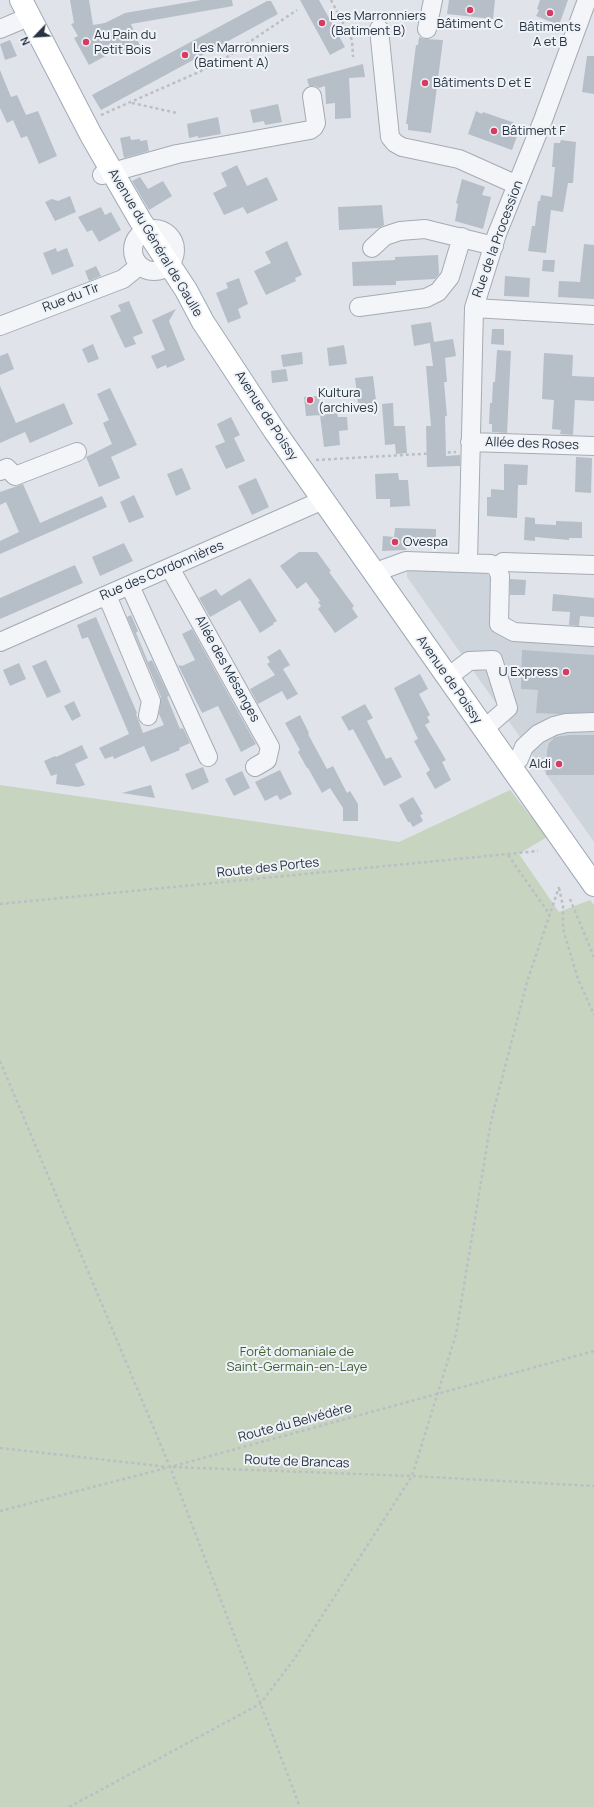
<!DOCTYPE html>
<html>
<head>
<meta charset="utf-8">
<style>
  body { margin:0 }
  #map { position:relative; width:594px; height:1807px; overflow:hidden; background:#e0e4ea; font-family:Manrope,sans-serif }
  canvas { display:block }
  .north { position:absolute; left:16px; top:16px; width:40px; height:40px; -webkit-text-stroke:3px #eff3f7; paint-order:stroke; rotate:245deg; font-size:11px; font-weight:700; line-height:16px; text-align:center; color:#273342 }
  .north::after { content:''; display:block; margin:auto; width:14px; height:18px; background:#273342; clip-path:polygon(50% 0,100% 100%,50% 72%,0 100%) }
</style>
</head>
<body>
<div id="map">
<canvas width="594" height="1807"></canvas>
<div class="north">N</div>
</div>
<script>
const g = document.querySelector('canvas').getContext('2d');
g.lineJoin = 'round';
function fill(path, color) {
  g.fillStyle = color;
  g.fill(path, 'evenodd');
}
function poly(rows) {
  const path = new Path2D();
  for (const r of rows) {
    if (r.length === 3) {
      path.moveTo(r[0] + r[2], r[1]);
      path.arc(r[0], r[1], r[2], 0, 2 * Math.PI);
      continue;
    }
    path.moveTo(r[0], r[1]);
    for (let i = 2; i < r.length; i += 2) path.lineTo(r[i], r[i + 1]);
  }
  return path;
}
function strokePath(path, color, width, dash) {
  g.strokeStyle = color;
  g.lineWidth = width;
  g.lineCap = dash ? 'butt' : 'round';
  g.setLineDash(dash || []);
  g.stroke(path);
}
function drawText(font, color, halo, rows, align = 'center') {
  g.font = font + ' Manrope,sans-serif';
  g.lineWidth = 4;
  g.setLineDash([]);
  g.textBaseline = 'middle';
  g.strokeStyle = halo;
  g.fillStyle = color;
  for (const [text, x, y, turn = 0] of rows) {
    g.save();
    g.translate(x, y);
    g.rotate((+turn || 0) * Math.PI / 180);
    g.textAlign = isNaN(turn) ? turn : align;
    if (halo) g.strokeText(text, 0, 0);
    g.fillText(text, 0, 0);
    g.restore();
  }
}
const built = poly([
  [407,567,483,568,492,580,491,618,594,642,594,842,407,577]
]);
const green = poly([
  [0,785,399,842,510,790,547,837,519,854,559,912,590,900,594,905,594,1807,0,1807]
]);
const building = poly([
  [70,0,89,0,93,25,105,23,125,13,201,0,232,0,233,6,131,24,140,46,109,54,89,65,74,38,78,36,71,24,74,23],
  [300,0,319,0,345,47,330,55],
  [449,0,495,0,493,19,447,14],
  [540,0,568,0,559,25,536,16,539,10,537,9],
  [267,1,271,1,278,14,101,110,92,95],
  [419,37,425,39,443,40,431,133,408,130,408,124,406,124,416,45,418,45],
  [10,40,17,56,5,60,0,44],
  [587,56,594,56,594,94,582,92],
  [363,64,365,77,349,78,351,118,335,119,335,103,326,104,325,86,319,88,315,86,309,86,307,79],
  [0,70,11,97,17,95,26,115,38,111,57,156,39,164,27,136,21,138,13,120,7,123,0,108],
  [278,104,282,122,265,125,264,121,253,123,250,110],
  [476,111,482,114,483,112,515,123,514,125,520,128,512,150,468,134],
  [218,117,221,134,198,138,198,136,189,138,187,124],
  [130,136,131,140,140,139,140,141,147,140,149,151,124,158,120,138],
  [561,140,576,142,573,183,568,183,563,212,551,210,546,253,528,251,532,226,535,226,538,201,540,201,541,195,552,197,555,167,552,167,554,143,560,143],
  [237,165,247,186,267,177,278,200,247,214,243,207,224,215,213,193,227,186,221,173],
  [140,177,148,189,163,181,172,196,149,210,132,181],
  [462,179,485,187,482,195,491,197,483,229,455,221,458,204,456,203],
  [70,196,76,212,55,221,45,202,52,199,58,201],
  [382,205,384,225,378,228,339,230,338,207],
  [101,207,105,215,111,212,121,230,99,242,92,230,87,232,78,217],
  [287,241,302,275,295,278,296,281,266,295,254,271,271,263,265,252],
  [584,244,594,245,594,299,558,297,559,281,580,282],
  [56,248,57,252,67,248,74,266,52,275,43,253],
  [438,255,439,274,435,279,396,281,396,285,353,286,352,262,395,260,395,257],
  [543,260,555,260,554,272,542,271],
  [96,266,101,276,89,281,85,271],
  [505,276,530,278,529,297,504,296],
  [239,278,248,304,238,309,241,318,228,323,216,293,228,288,226,283],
  [129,301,143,333,133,337,136,344,125,348,110,316,121,311,118,305],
  [176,309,169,321,185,360,167,368,166,365,157,369,151,356,165,350,152,320],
  [431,322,434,342,453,339,456,356,445,358,447,382,444,382,447,416,445,416,446,456,460,455,460,466,427,467,426,426,431,426,426,366,433,366,430,343,414,346,411,325],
  [492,329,504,329,504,345,491,344],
  [93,344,99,359,88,363,82,349],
  [344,345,347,364,329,366,327,348],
  [497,350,511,351,507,433,492,432,492,424,489,424,490,403,492,403,493,382,495,382],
  [302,352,303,364,283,367,281,355],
  [8,353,14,369,0,375,0,356],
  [544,353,573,355,572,376,594,377,594,401,575,400,573,435,560,434,561,430,552,429,554,400,542,399],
  [286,369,288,381,272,383,271,371],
  [373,376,377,409,359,411,355,378],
  [0,386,16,423,64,403,73,424,30,443,25,432,0,443],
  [110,388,137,445,111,457,120,478,99,487,86,457,112,444,103,423,109,420,97,394],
  [319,396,321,415,306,416,304,397],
  [393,403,394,426,405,426,407,453,396,454,395,444,385,445,382,404],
  [337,413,338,417,347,417,348,430,339,431,340,445,324,447,320,415],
  [231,417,240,435,234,438,245,461,226,469,215,446,225,442,217,424],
  [576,457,592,458,591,493,575,492],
  [504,464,528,465,527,485,518,485,517,518,487,516,487,497,491,497,491,489,504,490],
  [182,468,191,489,176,496,167,474],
  [398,473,399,480,408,480,410,506,390,507,390,499,376,499,375,474],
  [256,478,269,507,252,515,238,486],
  [23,484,40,523,102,496,107,507,0,554,0,541,19,532,6,502,0,505,0,492],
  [134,495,144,517,129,523,120,502],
  [525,517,535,518,535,524,556,525,556,521,582,522,582,538,569,538,569,540,535,537,535,541,524,540],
  [395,528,436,529,436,539,407,538,406,550,382,551,383,536,394,537],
  [124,543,133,561,100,576,92,557],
  [299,552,317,552,331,571,329,572,354,606,352,608,358,617,335,633,318,609,321,606,318,602,320,601,306,582,297,589,280,566],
  [75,565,83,583,0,619,0,598],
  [250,578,277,621,273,623,274,624,260,633,240,600,210,617,199,598,216,589,221,596],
  [510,579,526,580,525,595,510,595],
  [553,594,594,598,594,617,580,616,579,626,569,625,570,612,552,611],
  [131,615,138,631,136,633,148,662,152,660,169,696,167,697,180,729,183,728,190,743,179,748,180,750,151,762,144,746,114,759,113,756,105,759,99,748,129,734,88,637,82,639,77,625,96,617,137,713,136,714,143,733,164,725,159,714,161,697,127,617],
  [192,629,256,744,241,752,218,706,202,713,178,665,182,666,195,660,182,634],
  [280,649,290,665,283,669,298,694,287,700,282,691,258,704,250,689,275,675,267,664,270,662,267,657],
  [522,650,594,655,594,712,559,714,536,713,538,690,521,689],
  [46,660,61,692,47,698,32,666],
  [19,663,26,679,10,686,3,670],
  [420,674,428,689,419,694,430,715,427,717,430,722,425,725,446,760,442,762,451,780,435,789,426,773,430,770,414,741,418,739,394,688],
  [74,701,81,716,72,721,64,706],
  [365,704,373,718,367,721,386,759,391,757,402,777,384,786,353,729,349,731,341,717],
  [300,715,309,733,308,734,327,769,333,766,347,793,350,791,358,804,358,821,343,821,343,808,330,788,322,793,308,768,307,768,298,752,300,750,285,723],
  [569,735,594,735,594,775,546,775,547,751,549,743,555,737],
  [82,745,88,758,75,764,85,785,78,787,56,784,57,774,51,776,44,761,55,756,56,757],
  [203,767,209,782,192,790,185,774],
  [280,770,292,794,280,800,277,795,265,801,255,782],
  [242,771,250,788,234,796,225,779],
  [151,785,155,798,122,793],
  [413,797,423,814,420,815,423,821,413,827,410,822,408,822,399,805]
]);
const path = poly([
  [331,0,352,40,353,57],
  [132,103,177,113],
  [101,115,199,72,227,57,297,10],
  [316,460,456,452],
  [508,855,550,915],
  [559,888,563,906,563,929,578,979,594,1015],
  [570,899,594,957],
  [0,904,538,851],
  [0,1061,170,1467,300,1807],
  [0,1448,168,1467],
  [173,1467,412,1476,594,1486],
  [0,1511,170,1467,594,1351],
  [69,1807,260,1704,295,1658,412,1476,456,1334,491,1121,527,982,559,887]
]);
const minor = poly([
  [0,29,19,21],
  [379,29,390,137,395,143,402,147,459,159,517,185],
  [427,29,433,0],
  [102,175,177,154,310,130,314,127,316,123,312,96],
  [154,250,21],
  [372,248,385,236,400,231,425,229,494,246],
  [359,307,426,298,438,292,450,277,462,237],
  [474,308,594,315],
  [0,326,123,279,139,266],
  [470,442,594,446],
  [0,471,7,468,15,476,77,452],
  [468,562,474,308,497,234,543,120,587,0],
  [170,568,270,747,267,760,255,767],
  [497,568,503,562,594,565],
  [384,569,406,561,491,564,497,568,500,576,499,624,514,632,594,637],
  [130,586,208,757],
  [105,596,111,605,151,701,148,716],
  [0,642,323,500],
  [456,671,469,661,493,660,508,708,484,729],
  [511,766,519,759,524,747,538,734,554,726,566,723,594,722]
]);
const major = poly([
  [21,0,91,135,140,220,186,290,203,322,274,430,594,885]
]);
const markers = [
  [470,10,4,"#d83b61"],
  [550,13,4,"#d83b61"],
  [322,23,4,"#d83b61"],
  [86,42,4,"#d83b61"],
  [185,55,4,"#d83b61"],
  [425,83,4,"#d83b61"],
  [494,131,4,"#d83b61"],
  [310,400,4,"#d83b61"],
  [395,542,4,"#d83b61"],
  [566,672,4,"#d83b61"],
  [559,764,4,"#d83b61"]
];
const poiNames = [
  ["Les Marronniers",330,16],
  ["(Batiment B)",330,31],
  ["Bâtiment C",470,24,"center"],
  ["Bâtiments",550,27,"center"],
  ["A et B",550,42,"center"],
  ["Au Pain du",94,35],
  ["Petit Bois",94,50],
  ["Les Marronniers",193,48],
  ["(Batiment A)",193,63],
  ["Bâtiments D et E",433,83],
  ["Bâtiment F",502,131],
  ["Kultura",318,393],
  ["(archives)",318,408],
  ["Ovespa",403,542],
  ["U Express",558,672,"right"],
  ["Aldi",551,764,"right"]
];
const streetNames = [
  ["Rue de la Procession",498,239,-70],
  ["Avenue du Général de Gaulle",155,243,59],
  ["Rue du Tir",71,298,-21],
  ["Avenue de Poissy",266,416,57],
  ["Allée des Roses",532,444,2],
  ["Rue des Cordonnières",162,571,-23],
  ["Allée des Mésanges",227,669,61],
  ["Avenue de Poissy",449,680,55],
  ["Route des Portes",268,868,-6],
  ["Route du Belvédère",295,1423,-15],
  ["Route de Brancas",297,1462,2]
];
const parkNames = [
  ["Forêt domaniale de",297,1352],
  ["Saint-Germain-en-Laye",297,1367]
];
fill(built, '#cdd4dc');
fill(green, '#c7d4c0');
fill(building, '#b6bec7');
strokePath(minor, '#a5abb4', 20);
strokePath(major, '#9eaab6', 24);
strokePath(path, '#babfc5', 2.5, [3, 3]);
strokePath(minor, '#f3f5f8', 18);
strokePath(major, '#fff', 22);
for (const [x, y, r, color] of markers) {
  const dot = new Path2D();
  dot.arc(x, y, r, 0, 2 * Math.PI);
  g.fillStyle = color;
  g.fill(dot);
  strokePath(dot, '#eff3f7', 1.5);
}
drawText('13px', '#273342', '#eff3f7', poiNames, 'left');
drawText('13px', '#273342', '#eff3f7', streetNames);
drawText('13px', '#3f5f33', '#eff3f7', parkNames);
</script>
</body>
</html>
